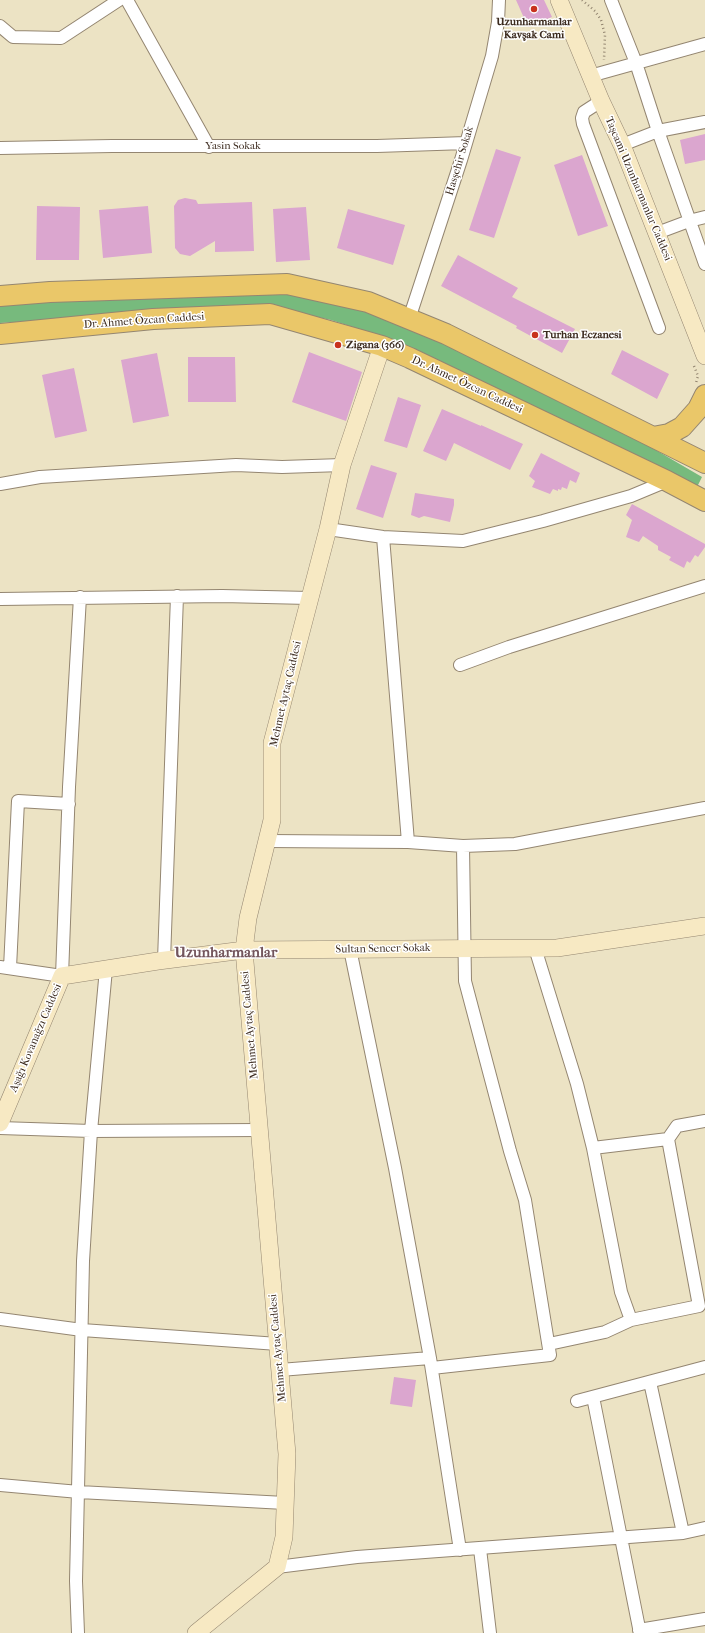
<!DOCTYPE html>
<html>
<head>
<meta charset="utf-8">
<style>
  body { margin:0 }
  canvas { display:block; background:#ece3c4 }
</style>
</head>
<body>
<canvas width="705" height="1633"></canvas>
<script>
const g = document.querySelector('canvas').getContext('2d');
g.lineJoin = 'round';
function fill(path, color) {
  g.fillStyle = color;
  g.fill(path, 'evenodd');
}
function poly(rows) {
  const path = new Path2D();
  for (const r of rows) {
    path.moveTo(r[0], r[1]);
    for (let i = 2; i < r.length; i += 2) path.lineTo(r[i], r[i + 1]);
  }
  return path;
}
function strokePath(path, color, width, dash) {
  g.strokeStyle = color;
  g.lineWidth = width;
  g.lineCap = dash ? 'butt' : 'round';
  g.setLineDash(dash || []);
  g.stroke(path);
}
function drawText(font, color, halo, rows, align = 'center') {
  g.font = font + ' "IM FELL French Canon",serif';
  g.lineWidth = 3;
  g.setLineDash([]);
  g.textBaseline = 'middle';
  g.strokeStyle = halo;
  g.fillStyle = color;
  for (const [text, x, y, turn = 0] of rows) {
    g.save();
    g.translate(x, y);
    g.rotate((+turn || 0) * Math.PI / 180);
    g.textAlign = isNaN(turn) ? turn : align;
    if (halo) g.strokeText(text, 0, 0);
    g.fillText(text, 0, 0);
    g.restore();
  }
}
const forest = poly([
  [283,294,330,302,366,310,454,348,618,428,702,477,697,487,384,337,331,320,268,306,0,323,0,302]
]);
const building = poly([
  [516,0,544,0,552,17,528,27],
  [705,134,705,160,685,164,680,140],
  [496,149,521,157,494,238,469,230],
  [582,155,608,226,578,236,554,165],
  [185,198,196,200,198,204,252,202,254,251,215,252,215,241,190,256,180,254,175,248,174,206,178,200],
  [37,206,80,207,79,260,36,260],
  [148,206,152,253,103,258,99,210],
  [306,207,310,260,276,262,273,209],
  [348,209,405,225,393,265,337,248],
  [458,255,518,288,512,297,575,329,562,353,516,328,517,326,441,286],
  [622,350,669,374,657,399,611,374],
  [309,352,362,372,346,421,292,402],
  [157,353,169,416,133,423,121,360],
  [188,357,235,357,236,402,188,402],
  [74,368,87,431,55,438,42,375],
  [398,397,421,405,407,448,384,441],
  [442,409,481,426,481,425,523,444,510,470,454,443,446,461,423,451],
  [541,453,580,473,576,483,570,480,567,489,562,487,561,490,558,489,558,491,553,489,550,494,532,487,535,481,529,476],
  [371,465,397,473,383,518,356,509],
  [415,493,454,499,454,505,450,522,424,516,419,518,411,515],
  [632,504,705,544,705,547,698,557,695,555,690,563,687,561,684,568,669,560,671,557,658,550,658,546,643,536,639,542,626,537,632,520,626,515],
  [394,1377,416,1380,412,1407,390,1404]
]);
const path = poly([
  [582,0,595,11,601,20,605,35,604,60],
  [694,366,698,376,696,383]
]);
const street = poly([
  [127,0,209,147],
  [611,0,636,63,658,131,705,264],
  [0,26,13,37,61,38,119,0],
  [590,76,705,44],
  [601,101,584,112,582,118,583,124,659,328],
  [622,145,658,131,705,122],
  [0,148,112,146,377,146,466,143],
  [657,233,689,221,705,217],
  [409,319,461,160,492,56,498,22,499,0],
  [0,484,40,477,236,465,282,467,342,465],
  [328,529,383,537,463,541,543,521,631,496,667,481],
  [383,537,408,842],
  [0,599,222,596,309,598],
  [460,665,509,647,705,586],
  [267,841,408,842,463,846,515,844,705,808],
  [535,948,577,1084,593,1148,621,1292,631,1320],
  [350,949,395,1168,430,1358,460,1550],
  [164,960,177,596],
  [0,967,62,976,69,787,80,597],
  [10,968,18,801,69,804],
  [0,1128,91,1131,259,1130],
  [668,1139,677,1126,705,1121],
  [0,1319,82,1330,278,1344],
  [549,1344,605,1332,631,1320,699,1306,668,1139,593,1148],
  [432,1368,550,1355,525,1200,510,1151,465,981,463,846],
  [280,1370,430,1358],
  [650,1382,683,1533],
  [593,1397,640,1633],
  [577,1401,705,1367],
  [0,1485,79,1492,285,1503],
  [480,1549,490,1633],
  [277,1567,357,1557,683,1533,705,1528],
  [639,1630,705,1619],
  [78,1633,76,1581,83,1261,91,1131,106,969]
]);
const secondary = poly([
  [559,0,601,101,622,145,705,356],
  [0,1123,62,976,158,961,244,950,557,948,705,926],
  [196,1633,277,1567,284,1537,287,1454,244,950,248,918,272,820,272,743,328,529,342,465,382,346]
]);
const primary = poly([
  [0,296,50,292,287,284,368,302,446,334,705,463],
  [0,334,153,319,270,314,382,346,410,358,667,481,705,501],
  [653,437,669,434,682,427,698,409,705,395]
]);
const markers = [
  [534,9,4,"#c8321e"],
  [535,335,4,"#c8321e"],
  [338,345,4,"#c8321e"]
];
const poiNames = [
  ["Uzunharmanlar",534,22,"center"],
  ["Kavşak Cami",534,35,"center"],
  ["Turhan Eczanesi",543,335],
  ["Zigana (366)",346,345]
];
const streetNames = [
  ["Yasin Sokak",233,146],
  ["Hasşehir Sokak",460,161,-73],
  ["Taşcami Uzunharmanlar Caddesi",638,189,67],
  ["Dr. Ahmet Özcan Caddesi",144,321,-4],
  ["Dr. Ahmet Özcan Caddesi",467,385,25],
  ["Mehmet Aytaç Caddesi",286,694,-77],
  ["Sultan Sencer Sokak",383,949,-1],
  ["Mehmet Aytaç Caddesi",250,1025,-95],
  ["Aşağı Kovanağzı Caddesi",36,1038,-67],
  ["Mehmet Aytaç Caddesi",278,1348,-95]
];
const districtNames = [
  ["Uzunharmanlar",226,953]
];
fill(forest, '#77ba7d');
fill(building, '#dba6cf');
strokePath(street, '#948671', 14);
strokePath(secondary, '#948671', 18);
strokePath(primary, '#948671', 22);
strokePath(path, '#948671', 2.5, [1, 3]);
strokePath(street, '#fff', 12);
strokePath(secondary, '#f7e9c3', 17);
strokePath(primary, '#eac769', 20);
for (const [x, y, r, color] of markers) {
  const dot = new Path2D();
  dot.arc(x, y, r, 0, 2 * Math.PI);
  g.fillStyle = color;
  g.fill(dot);
  strokePath(dot, '#fff', 1.5);
}
drawText('bold 11px', '#3b2a1e', '#fff', poiNames, 'left');
drawText('11px', '#3b2a1e', '#fff', streetNames);
drawText('bold 15px', '#73555c', '#fff', districtNames);
</script>
</body>
</html>
